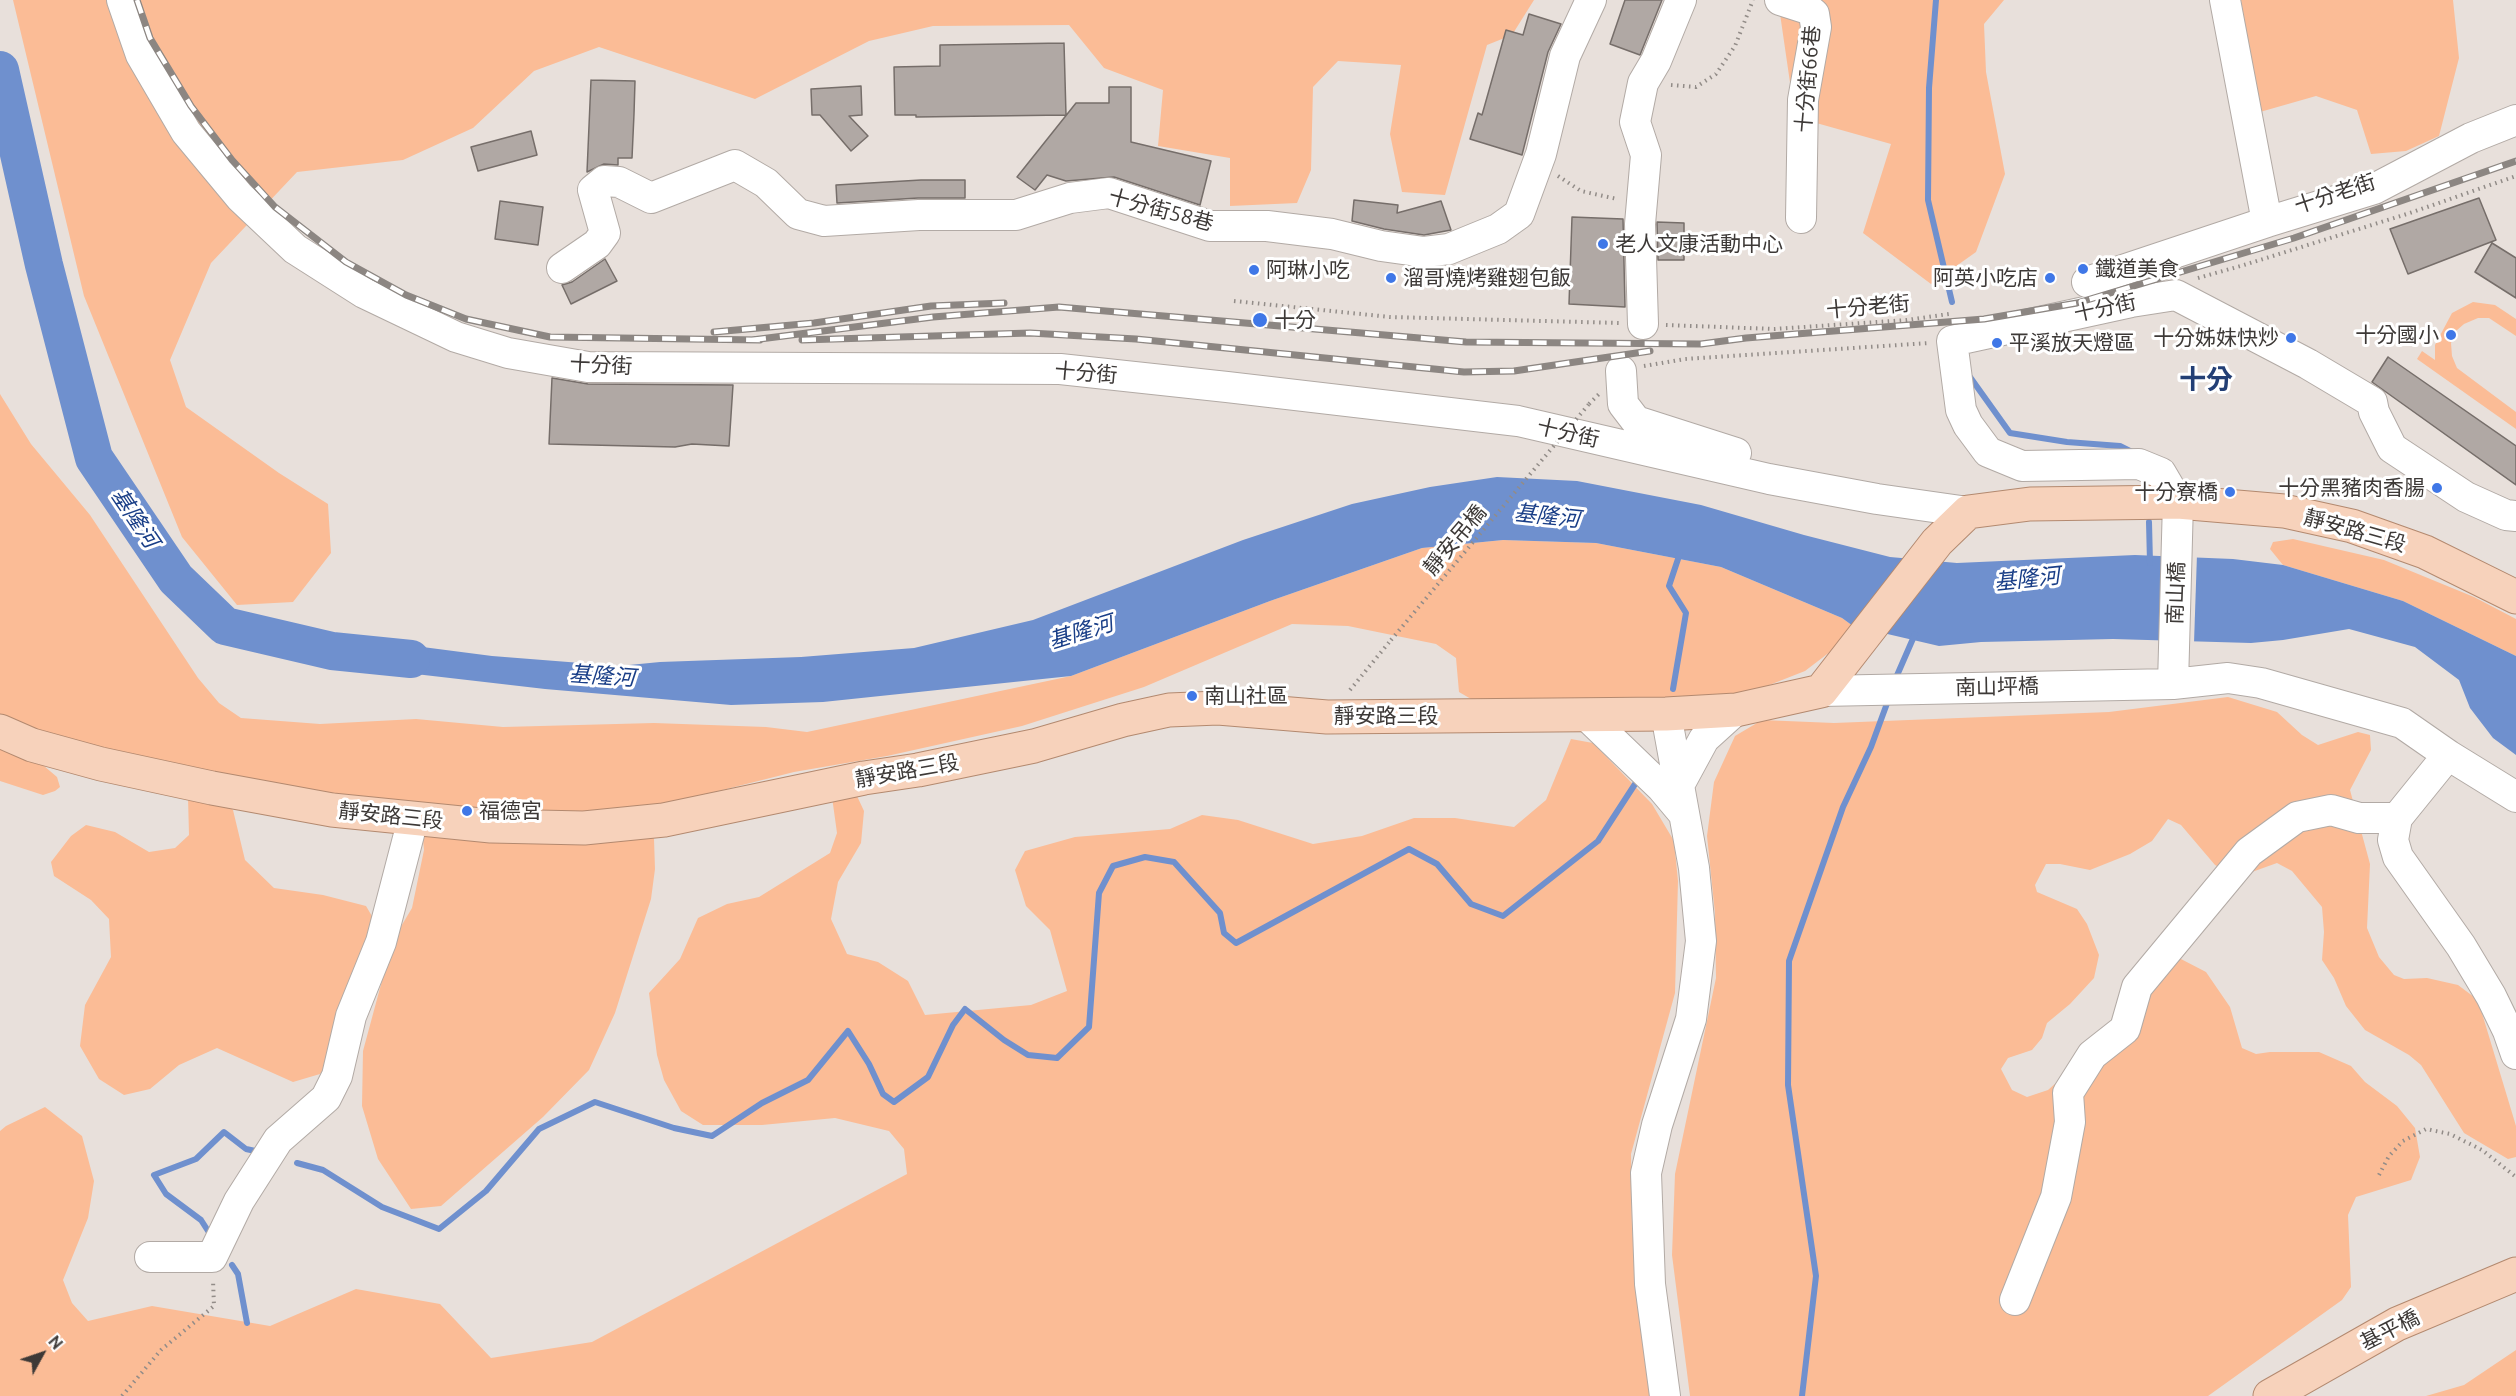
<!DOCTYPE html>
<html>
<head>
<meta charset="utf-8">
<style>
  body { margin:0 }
  #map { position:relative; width:2516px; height:1396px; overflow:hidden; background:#e8e0db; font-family:Ubuntu,sans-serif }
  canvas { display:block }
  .north { position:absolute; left:12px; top:1324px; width:60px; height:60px; -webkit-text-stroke:4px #fff; paint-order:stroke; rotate:50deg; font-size:16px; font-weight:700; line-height:24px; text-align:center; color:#3d3937 }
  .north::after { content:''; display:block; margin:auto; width:21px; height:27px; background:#3d3937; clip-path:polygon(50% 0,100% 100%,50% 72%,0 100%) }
</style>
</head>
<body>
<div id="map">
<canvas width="2516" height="1396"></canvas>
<div class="north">N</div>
</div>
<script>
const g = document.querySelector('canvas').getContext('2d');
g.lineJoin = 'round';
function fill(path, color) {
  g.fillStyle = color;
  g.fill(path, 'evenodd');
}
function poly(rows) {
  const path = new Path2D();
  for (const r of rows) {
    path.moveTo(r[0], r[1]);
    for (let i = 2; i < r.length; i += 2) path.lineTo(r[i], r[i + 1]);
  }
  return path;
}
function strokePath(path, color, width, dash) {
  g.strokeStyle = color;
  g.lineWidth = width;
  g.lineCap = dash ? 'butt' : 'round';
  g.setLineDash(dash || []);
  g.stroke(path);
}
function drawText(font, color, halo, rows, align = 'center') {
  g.font = font + ' Ubuntu,"Noto Sans TC",sans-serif';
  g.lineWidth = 6;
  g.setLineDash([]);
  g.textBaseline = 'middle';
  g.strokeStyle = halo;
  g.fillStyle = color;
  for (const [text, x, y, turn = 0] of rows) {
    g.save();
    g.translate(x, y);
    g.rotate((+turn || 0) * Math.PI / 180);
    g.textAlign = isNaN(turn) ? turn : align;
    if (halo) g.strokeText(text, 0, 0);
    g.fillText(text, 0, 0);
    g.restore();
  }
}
const green = poly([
  [13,0,1534,0,1512,35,1487,45,1445,195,1402,192,1390,134,1401,65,1338,61,1313,87,1311,170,1297,203,1230,206,1230,158,1158,146,1163,90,1104,68,1069,25,933,26,869,41,755,99,599,47,534,71,473,128,403,160,297,172,211,263,170,360,186,407,279,473,328,504,331,553,293,602,237,605,182,537,84,296],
  [1778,0,2004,0,1984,24,1986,72,2005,174,1976,252,1931,284,1863,233,1891,144,1795,117],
  [2241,0,2453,0,2459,58,2439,136,2406,151,2371,154,2357,110,2316,96,2260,112],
  [2473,302,2495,305,2516,319,2516,336,2489,318,2478,318,2464,324,2456,331,2451,343,2452,356,2457,368,2516,412,2516,429,2417,359,2422,351,2435,360,2435,345,2452,313],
  [0,394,31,444,90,515,198,678,219,703,241,718,320,724,416,719,503,727,654,723,766,727,807,732,1071,676,1270,601,1422,548,1503,540,1596,543,1721,567,1842,618,1853,626,1839,645,1805,671,1749,693,1684,705,1551,699,1471,699,1459,692,1456,658,1436,644,1348,626,1292,624,1144,687,1022,726,887,756,794,772,651,808,646,813,654,839,655,869,651,899,615,1013,589,1070,543,1117,441,1206,411,1209,378,1159,362,1106,363,1051,393,940,412,908,424,850,420,806,335,798,26,732,0,720],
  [2293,539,2384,560,2474,597,2516,619,2516,656,2403,601,2283,565,2270,549,2273,542],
  [2228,697,2277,712,2302,735,2318,745,2358,732,2370,735,2371,750,2350,790,2370,864,2367,928,2379,957,2394,975,2404,979,2427,978,2458,985,2478,1000,2516,1126,2516,1157,2508,1159,2464,1133,2421,1065,2409,1055,2365,1030,2346,1006,2334,978,2322,960,2324,932,2322,907,2292,871,2277,863,2238,877,2215,865,2181,825,2168,819,2152,841,2130,854,2090,870,2060,864,2046,864,2035,885,2037,892,2077,909,2087,924,2099,955,2094,978,2070,1004,2047,1023,2042,1038,2032,1050,2008,1058,2001,1069,2012,1090,2027,1097,2048,1090,2066,1074,2142,988,2179,958,2206,972,2230,1007,2242,1048,2256,1054,2270,1052,2319,1052,2351,1066,2365,1082,2397,1106,2415,1128,2420,1157,2411,1180,2356,1197,2348,1215,2351,1287,2342,1300,2208,1396,1690,1396,1672,1255,1675,1174,1716,978,1715,913,1707,836,1714,782,1735,736,1762,720,1834,723,2109,712],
  [1571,739,1593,743,1652,804,1674,841,1678,881,1675,993,1631,1154,1632,1229,1650,1396,0,1396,0,1131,6,1126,45,1107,82,1136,94,1181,88,1218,63,1280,72,1303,88,1321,152,1306,270,1326,356,1289,440,1304,491,1358,592,1342,907,1174,904,1149,889,1131,835,1118,762,1125,703,1125,681,1111,664,1080,657,1055,649,993,680,959,698,918,727,904,759,897,830,853,837,833,832,797,857,796,864,811,861,843,838,882,831,919,847,954,878,962,908,981,925,1015,1031,1005,1067,991,1050,930,1026,906,1015,870,1025,851,1075,837,1170,829,1202,815,1238,820,1313,844,1362,836,1414,818,1455,818,1514,827,1546,800],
  [0,745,37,760,57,777,60,787,55,791,43,795,0,781],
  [188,797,223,802,233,810,245,860,274,888,323,895,366,906,376,923,337,1053,320,1074,293,1082,217,1048,179,1065,150,1089,124,1095,99,1079,80,1046,85,1005,111,957,109,919,91,900,54,876,51,862,71,836,86,825,115,832,149,852,175,848,189,835],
  [2516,1350,2516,1396,2426,1396,2464,1385]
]);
const water = poly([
  [1497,477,1577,481,1701,505,1804,535,1890,557,1957,563,2135,555,2233,559,2283,565,2403,601,2516,656,2516,755,2493,738,2470,708,2459,680,2415,647,2349,629,2283,640,2251,643,2113,639,1981,642,1939,646,1853,626,1842,618,1721,567,1596,543,1503,540,1422,548,1270,601,1071,676,823,702,731,705,545,689,355,667,366,642,384,642,492,656,619,666,660,662,801,657,914,648,1033,620,1243,540,1352,504,1430,487]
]);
const pier = poly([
  [2169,553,2197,554,2194,643,2166,643]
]);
const stream = poly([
  [1936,0,1929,88,1928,200,1952,302],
  [1970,377,2010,433,2067,442,2120,446,2132,452],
  [2149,522,2150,563],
  [1895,680,1915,634],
  [1673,689,1686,613,1669,586,1680,553],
  [297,1163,323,1170,382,1207,439,1229,486,1191,539,1129,595,1102,674,1128,712,1136,762,1103,808,1080,848,1031,869,1064,883,1094,894,1102,928,1077,953,1025,965,1009,1004,1040,1028,1055,1057,1058,1089,1027,1099,893,1113,866,1145,857,1174,862,1220,913,1224,933,1236,943,1409,849,1437,864,1471,904,1503,916,1598,841,1639,778],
  [210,1234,201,1220,166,1194,154,1175,196,1159,224,1132,246,1149,260,1152],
  [232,1265,238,1274,247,1323],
  [1802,1396,1816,1276,1788,1085,1789,961,1843,807,1871,747,1889,698]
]);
const river = poly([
  [0,70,44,265,94,458,176,579,225,626,332,651,411,659]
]);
const building = poly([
  [1625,0,1662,0,1640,55,1610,44,1625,0],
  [1529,14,1561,24,1548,52,1522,155,1470,139,1478,113,1482,115,1506,30,1523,35,1529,14],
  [1064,43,1066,115,916,117,916,115,895,115,894,67,940,66,940,45,1064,43],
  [591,80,635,81,634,114,632,158,618,158,618,165,604,164,587,172,591,80],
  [861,86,862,115,849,116,868,136,851,151,820,115,812,115,811,89,861,86],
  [1109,87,1131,87,1131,142,1211,161,1200,205,1114,177,1066,181,1047,175,1035,190,1017,177,1076,103,1109,103,1109,87],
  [531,131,537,155,478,171,471,147,531,131],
  [921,180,965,180,965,198,918,198,837,203,836,185,921,180],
  [2479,198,2496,240,2408,274,2390,229,2479,198],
  [1354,200,1398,205,1397,213,1441,201,1451,230,1424,235,1384,229,1352,221,1354,200],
  [500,201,543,207,538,245,495,239,500,201],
  [1572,217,1623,219,1625,307,1569,304,1572,217],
  [1657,222,1684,223,1684,260,1658,260,1657,222],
  [2492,243,2516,258,2516,298,2475,272,2492,243],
  [605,259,617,281,571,304,562,285,572,282,605,259],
  [2388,357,2516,446,2516,485,2372,382,2388,357],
  [552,378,588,384,733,385,729,446,692,444,675,447,549,444,552,378]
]);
const path = poly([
  [1671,85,1696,87,1716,74,1735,46,1753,0],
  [1558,176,1581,191,1617,199],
  [2198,278,2244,265,2410,213,2516,176],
  [1234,301,1390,317,1620,323],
  [1666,325,1774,329,1907,320,1949,314],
  [1644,366,1685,359,1929,343],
  [1589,404,1599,394],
  [1350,690,1391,640],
  [2379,1175,2389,1156,2403,1141,2426,1129,2450,1134,2482,1150,2516,1177],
  [122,1396,161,1350,214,1306,213,1280]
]);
const minor = poly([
  [122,0,141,55,186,132,240,197,295,249,364,293,456,337,508,353,588,367,1060,369,1227,387,1518,421,1769,479,1877,499,1968,512],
  [1780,0,1808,9,1814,14,1816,27,1803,100,1801,218],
  [2225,0,2267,222,2374,189,2471,138,2516,120],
  [562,268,597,244,605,233,593,190,604,181,619,182,651,198,735,165,766,183,798,214,824,221,919,215,1016,215,1070,198,1109,193,1210,226,1267,226,1332,234,1381,246,1424,252,1449,249,1498,229,1519,214,1541,154,1565,56,1591,0],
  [2087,282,2267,222],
  [1643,324,1640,224,1646,155,1635,122,1643,83,1656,61,1681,0],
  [1621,371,1623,404,1636,421,1736,453],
  [2173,684,2178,502,2161,473,2139,464,2022,466,1988,452,1968,425,1961,410,1952,341,2131,302,2176,295,2308,364,2372,402,2374,412,2392,448,2466,497,2506,515,2516,516],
  [1821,691,2173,684,2228,678,2261,683,2402,723,2448,755,2397,818,2393,840,2398,857,2461,946,2491,996,2508,1031,2516,1054],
  [1586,715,1662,788,1683,813],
  [2448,755,2516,797],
  [1678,787,1704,739,1736,710],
  [150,1257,212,1257,239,1201,278,1140,326,1098,337,1076,351,1016,381,942,413,819],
  [2015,1300,2056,1197,2070,1122,2068,1093,2092,1055,2125,1029,2137,987,2249,852,2297,817,2331,810,2359,818,2397,818],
  [1665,1396,1650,1284,1646,1173,1657,1125,1691,1019,1701,941,1694,868,1666,714]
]);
const major = poly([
  [0,731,32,745,101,764,212,788,332,810,491,826,584,828,664,820,864,778,918,770,1034,746,1123,720,1169,710,1218,708,1327,717,1666,714,1736,710,1821,691,1937,542,1968,512,2030,504,2178,502,2284,511,2352,526,2425,552,2516,597],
  [2270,1396,2397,1324,2516,1274]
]);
const rail = poly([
  [137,0,150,38,191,106,232,160,275,207,346,262,406,295,466,319,550,337,760,340],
  [714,332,814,323,931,306,1004,303],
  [752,340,933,317,1059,307,1466,342,1701,344,1746,338,1984,319,2077,303,2294,238,2516,161],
  [802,340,1030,333,1136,339,1464,372,1514,371,1650,351]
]);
const pathBridge = poly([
  [1391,640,1589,404]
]);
const markers = [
  [1603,244,6,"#3f77e7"],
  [2083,269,6,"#3f77e7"],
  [1254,270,6,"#3f77e7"],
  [1391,278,6,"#3f77e7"],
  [2050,278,6,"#3f77e7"],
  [1260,320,8,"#3f77e7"],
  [2451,335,6,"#3f77e7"],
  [2291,338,6,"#3f77e7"],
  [1997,343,6,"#3f77e7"],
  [2437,488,6,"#3f77e7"],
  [2230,492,6,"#3f77e7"],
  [1192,696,6,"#3f77e7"],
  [467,811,6,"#3f77e7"]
];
const streetNames = [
  ["十分街66巷",1808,79,-85],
  ["十分老街",2335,194,-18],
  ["十分街58巷",1161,210,15],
  ["十分老街",1868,307,-5],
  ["十分街",2105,308,-12],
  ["十分街",601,365,3],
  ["十分街",1086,373,5],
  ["十分街",1568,433,13],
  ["靜安路三段",2355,531,16],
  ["靜安吊橋",1455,540,-50],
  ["南山橋",2176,593,-88],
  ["南山坪橋",1997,687,-1],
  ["靜安路三段",1386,716],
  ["靜安路三段",907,771,-10],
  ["靜安路三段",391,816,6],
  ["基平橋",2390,1330,-27]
];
const poiNames = [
  ["老人文康活動中心",1615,244],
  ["鐵道美食",2095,269],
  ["阿琳小吃",1266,270],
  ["溜哥燒烤雞翅包飯",1403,278],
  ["阿英小吃店",2038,278,"right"],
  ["十分",1274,320],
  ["十分國小",2439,335,"right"],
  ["十分姊妹快炒",2279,338,"right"],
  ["平溪放天燈區",2009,343],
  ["十分黑豬肉香腸",2425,488,"right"],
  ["十分寮橋",2218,492,"right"],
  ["南山社區",1204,696],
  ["福德宮",479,811]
];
const waterNames = [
  ["基隆河",1547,516,6],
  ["基隆河",135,518,56],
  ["基隆河",2027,579,-6],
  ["基隆河",1081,632,-17],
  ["基隆河",602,676,4]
];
const districtNames = [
  ["十分",2206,380]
];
fill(green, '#fbbc96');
fill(water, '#6f90ce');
fill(pier, '#e8e0db');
strokePath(stream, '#6f90ce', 6);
strokePath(river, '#6f90ce', 38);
fill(building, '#b0a8a4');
strokePath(building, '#766e6a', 1.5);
strokePath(minor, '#b2aaa5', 32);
strokePath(major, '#b3896f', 35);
strokePath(path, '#928c88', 4, [1.5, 4.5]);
strokePath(minor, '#fff', 30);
strokePath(major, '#f7d2bb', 33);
strokePath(rail, '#8c8682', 7);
strokePath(rail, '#fff', 4.5, [14]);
strokePath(pathBridge, '#928c88', 4, [1.5, 4.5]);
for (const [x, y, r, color] of markers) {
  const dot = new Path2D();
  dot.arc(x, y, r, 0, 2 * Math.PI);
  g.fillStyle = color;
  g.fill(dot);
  strokePath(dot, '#fff', 2);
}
drawText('21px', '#3d3937', '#fff', streetNames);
drawText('21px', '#3d3937', '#fff', poiNames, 'left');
drawText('italic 22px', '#193e87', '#fff', waterNames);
drawText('bold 27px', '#233f75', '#fff', districtNames);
</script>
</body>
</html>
